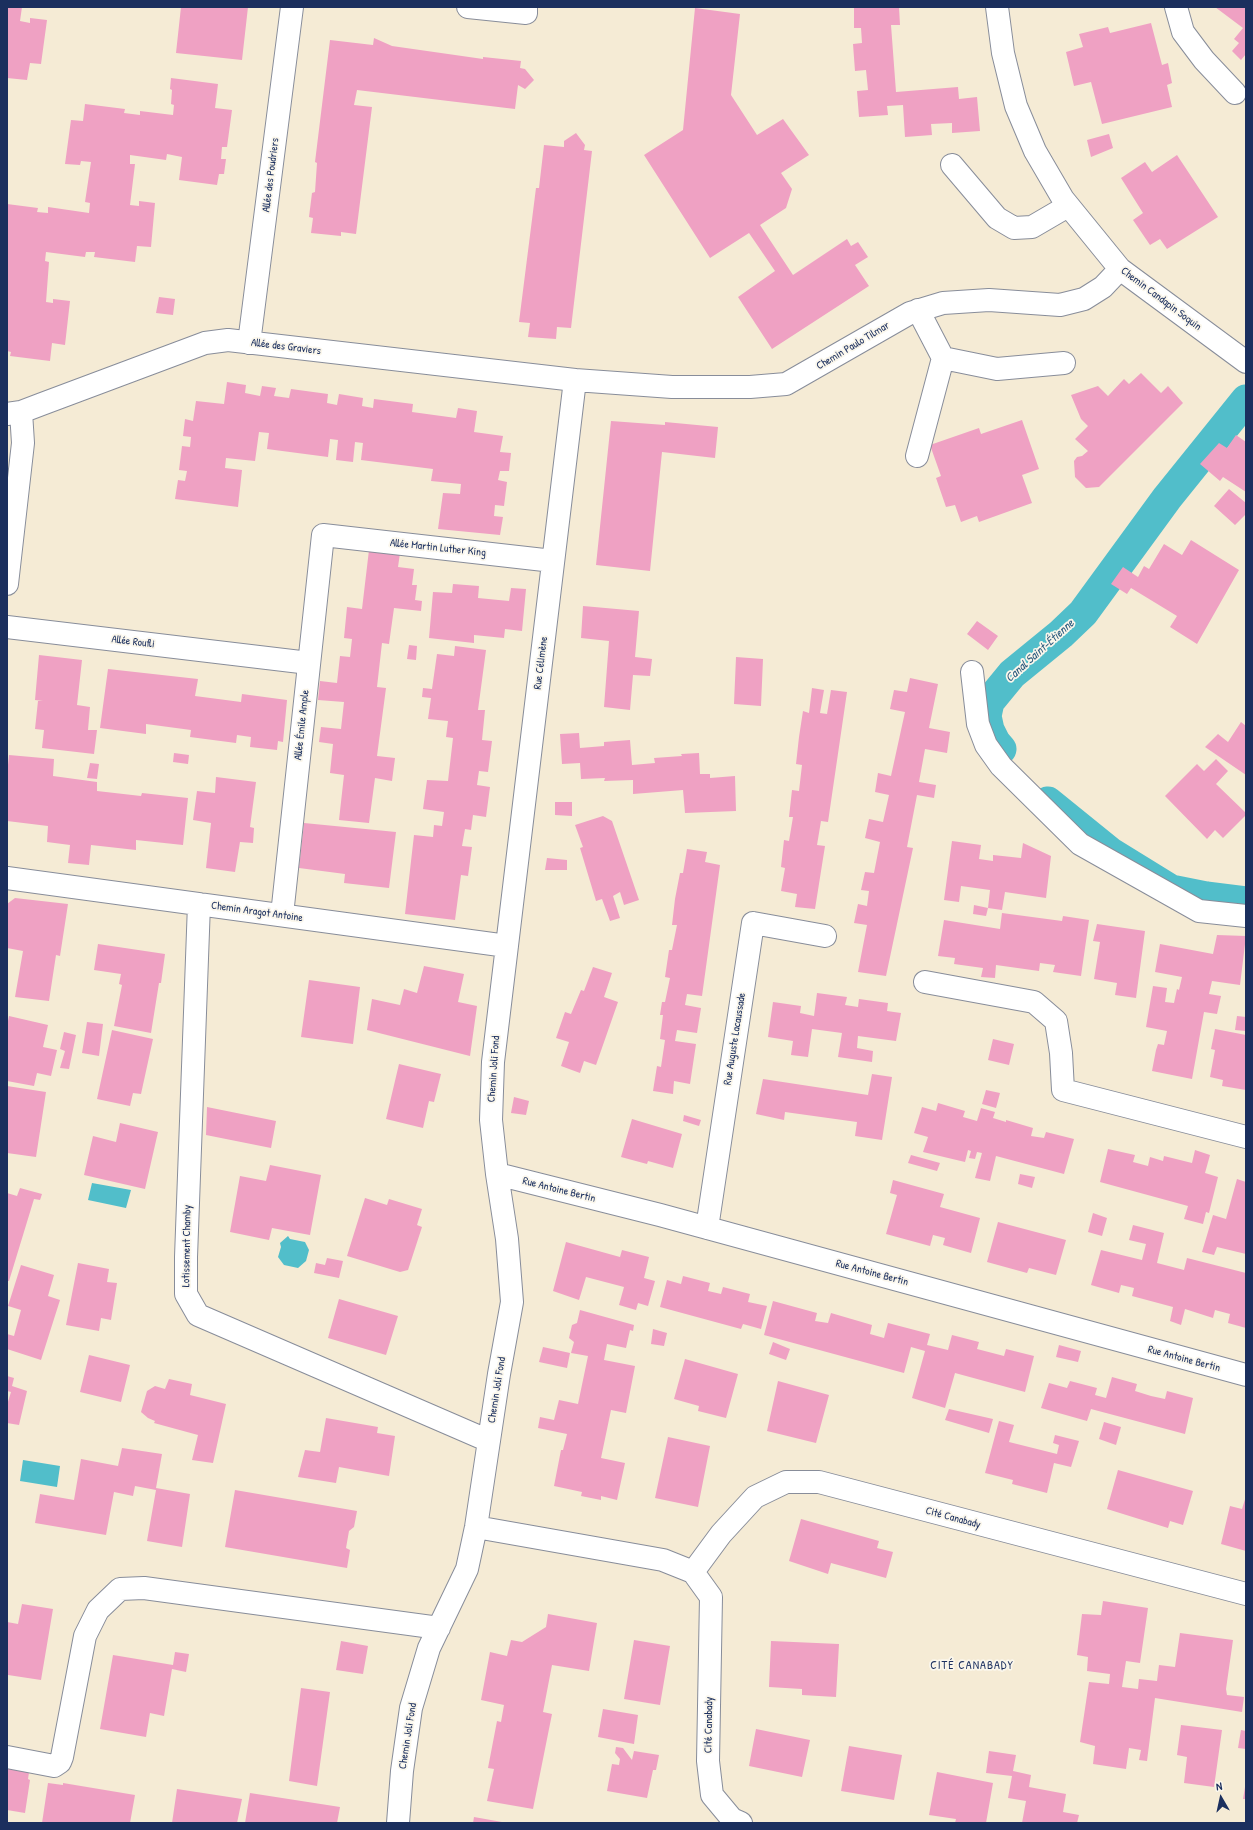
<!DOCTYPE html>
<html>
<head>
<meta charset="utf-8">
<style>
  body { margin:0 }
  #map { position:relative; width:1253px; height:1830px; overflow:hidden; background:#f5ebd5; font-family:"Patrick Hand",sans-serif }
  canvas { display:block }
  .frame { position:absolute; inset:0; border:8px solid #1b2f5e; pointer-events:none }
  .north { position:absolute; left:1201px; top:1778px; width:40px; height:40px; -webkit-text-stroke:3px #fbf7ec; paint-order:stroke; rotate:351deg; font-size:11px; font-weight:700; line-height:16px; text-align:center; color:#1b2f5e }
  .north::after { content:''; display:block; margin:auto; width:14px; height:18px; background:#1b2f5e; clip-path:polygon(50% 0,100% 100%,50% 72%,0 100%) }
</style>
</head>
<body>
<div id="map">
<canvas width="1253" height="1830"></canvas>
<div class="frame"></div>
<div class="north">N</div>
</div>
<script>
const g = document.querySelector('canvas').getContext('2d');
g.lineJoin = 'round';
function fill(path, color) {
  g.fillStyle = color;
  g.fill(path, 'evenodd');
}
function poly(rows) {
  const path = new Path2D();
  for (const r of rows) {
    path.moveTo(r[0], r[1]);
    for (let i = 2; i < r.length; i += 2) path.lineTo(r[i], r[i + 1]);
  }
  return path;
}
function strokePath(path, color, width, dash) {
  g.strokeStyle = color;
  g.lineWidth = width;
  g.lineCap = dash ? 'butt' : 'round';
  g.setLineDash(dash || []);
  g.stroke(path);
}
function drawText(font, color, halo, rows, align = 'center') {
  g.font = font + ' "Patrick Hand",sans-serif';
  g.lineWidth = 3.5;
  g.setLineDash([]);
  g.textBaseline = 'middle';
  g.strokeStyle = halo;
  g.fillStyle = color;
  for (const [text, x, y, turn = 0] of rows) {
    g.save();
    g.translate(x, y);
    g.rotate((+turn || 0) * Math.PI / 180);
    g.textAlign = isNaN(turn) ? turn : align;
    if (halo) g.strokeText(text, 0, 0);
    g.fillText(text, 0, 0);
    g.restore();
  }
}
const water = poly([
  [92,1183,131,1190,126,1208,88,1200],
  [288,1236,290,1239,305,1242,309,1250,306,1261,298,1268,284,1265,278,1257,281,1247,280,1243],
  [23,1460,60,1466,57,1487,20,1481]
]);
const canal = poly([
  [1001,749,995,742,989,730,986,716,989,702,1012,674,1061,634,1083,613,1167,498,1246,400],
  [1048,802,1111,853,1171,890,1206,897,1246,902]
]);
const building = poly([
  [7,7,22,7,20,21,30,23,30,18,47,20,41,64,30,63,27,80,7,78],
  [181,7,248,7,242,60,176,53],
  [854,7,899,7,900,25,891,25,896,92,958,87,959,99,977,97,980,131,952,133,952,123,931,124,932,135,905,137,903,105,887,106,888,115,859,117,857,91,868,90,866,70,855,71,853,44,862,43,861,28,854,28],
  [1215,7,1246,7,1246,54,1241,60,1232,51,1239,43,1234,39,1243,28],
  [695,8,740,14,731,95,757,135,783,119,809,155,781,173,792,189,786,208,760,225,793,275,847,239,851,246,858,242,868,257,855,265,869,286,772,349,738,297,775,271,749,233,710,258,644,155,683,130],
  [1151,23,1162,65,1168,63,1172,83,1167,85,1172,107,1102,124,1091,82,1074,86,1066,52,1083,47,1079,34,1108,27,1110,33],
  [374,38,392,46,483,59,483,57,521,61,520,68,525,69,534,80,525,89,518,85,515,109,357,90,354,105,372,107,356,234,341,232,341,236,311,233,313,218,309,217,312,193,315,192,317,163,315,162,330,40,373,45],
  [171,78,218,84,215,108,232,110,227,147,222,147,221,159,226,159,224,174,219,174,217,185,179,180,182,157,167,154,166,160,130,155,130,164,135,164,130,205,139,206,139,201,155,203,151,247,137,246,135,262,94,257,95,252,86,252,85,257,46,252,45,261,49,262,46,302,53,303,53,299,70,301,65,345,52,343,50,361,10,356,11,352,7,351,7,204,38,208,37,212,48,213,48,207,89,213,90,203,85,202,91,162,81,161,80,165,65,164,71,120,83,121,85,104,125,109,124,113,140,115,140,111,173,115,174,105,171,104,172,90,170,89],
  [576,133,585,145,584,150,592,151,571,328,557,327,556,339,528,337,530,323,519,322,536,188,539,188,544,145,564,147,564,141],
  [1109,134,1113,148,1091,157,1087,140],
  [1177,155,1218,217,1167,249,1160,239,1150,245,1133,220,1143,213,1121,178,1145,162,1152,172],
  [159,297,175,299,173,315,156,313],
  [1141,373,1161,393,1168,386,1183,403,1099,487,1086,488,1075,477,1074,461,1077,457,1082,456,1088,451,1075,439,1088,426,1081,419,1071,395,1098,386,1108,396,1124,379,1129,384],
  [227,382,246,385,245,393,260,396,262,386,276,388,274,396,289,398,291,389,328,394,327,403,337,405,339,394,363,398,362,406,373,408,374,399,413,404,412,412,456,418,458,408,477,411,474,432,503,436,500,452,511,453,509,471,500,471,498,480,507,482,504,506,495,505,494,516,503,517,500,535,438,529,443,493,460,494,461,484,431,481,433,469,361,460,363,443,355,442,353,462,336,460,338,440,330,439,328,457,267,449,269,433,259,432,255,461,226,458,225,468,242,470,238,507,175,499,178,480,185,481,187,471,179,470,182,446,190,447,191,437,183,436,185,419,193,421,196,401,224,404],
  [1022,420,1039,469,1022,475,1032,503,979,522,977,516,961,522,955,505,946,507,936,478,941,476,930,445,979,428,981,434],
  [611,421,665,425,665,422,718,427,715,458,662,452,650,571,596,565],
  [1236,435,1246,442,1246,492,1223,477,1220,481,1200,464,1219,443,1227,448],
  [1229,489,1246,503,1246,514,1235,525,1214,506],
  [1191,540,1239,570,1197,644,1170,627,1177,616,1131,588,1127,594,1111,584,1123,567,1138,577,1144,566,1149,569,1164,544,1182,555],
  [369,550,400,553,398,567,414,569,412,585,417,585,415,600,422,601,421,611,394,608,389,644,382,643,377,687,386,688,377,756,395,758,392,781,375,778,369,823,339,820,344,775,330,773,333,744,319,742,321,727,341,729,344,702,318,700,320,681,337,683,340,656,350,657,352,639,344,638,347,607,362,609],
  [453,584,479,586,478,598,509,601,511,588,526,589,522,631,505,629,504,638,474,635,474,643,429,638,433,592,452,593],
  [583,606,639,611,635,657,652,659,650,676,633,675,630,710,604,707,609,641,581,638],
  [977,621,998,636,988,650,967,634],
  [409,645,417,646,416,660,407,659],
  [455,646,486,650,478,710,485,710,482,740,492,741,488,772,479,771,477,785,490,787,486,817,473,815,471,830,465,829,462,846,472,847,468,876,461,875,455,920,405,914,414,835,433,837,434,825,442,826,444,812,423,809,427,780,448,781,453,738,446,737,448,721,428,719,431,698,422,697,423,688,432,689,437,654,454,656],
  [39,655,82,660,77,705,90,707,88,730,97,730,94,754,42,748,44,730,35,729,38,701,43,701,35,700],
  [736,657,763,659,761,706,734,704],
  [108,669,198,679,195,696,241,702,242,694,287,700,283,742,278,741,277,750,250,747,251,737,237,735,236,743,190,737,191,730,146,724,146,734,100,728],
  [910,678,938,684,929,728,950,732,947,753,925,749,919,782,936,785,934,798,917,795,907,847,913,848,886,976,858,972,867,925,854,923,858,904,867,906,869,891,861,890,865,872,874,873,880,842,865,838,869,819,883,822,889,795,875,792,878,773,891,776,905,712,890,709,894,690,907,692],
  [812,688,824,690,820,713,827,714,831,690,847,692,828,822,821,821,817,845,825,846,815,909,795,907,797,894,781,891,785,868,781,867,784,840,789,841,793,817,789,817,792,790,799,791,802,765,796,764,799,737,803,711,809,713],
  [1241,722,1246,726,1246,775,1205,747,1218,734,1228,742],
  [579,733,580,748,604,746,604,742,630,740,632,765,655,763,654,758,682,756,681,754,699,753,700,774,710,774,710,778,735,776,736,811,685,813,683,790,633,794,633,780,604,781,605,778,581,779,580,763,562,764,560,734],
  [174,753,189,755,188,764,173,762],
  [9,755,54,759,53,776,97,782,97,791,141,796,142,793,188,798,183,845,136,840,136,850,91,845,89,865,68,863,70,845,47,842,48,826,7,821,7,775],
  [1216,759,1228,771,1216,784,1246,813,1246,815,1223,838,1215,830,1207,839,1165,796,1197,764,1204,771],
  [90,763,99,764,97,779,87,778],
  [216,777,256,782,250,827,254,828,253,843,240,842,235,872,206,868,211,823,193,820,197,791,215,793],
  [555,802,572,802,572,816,555,815],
  [603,816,612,821,639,900,624,905,620,892,613,896,620,918,610,921,602,899,596,901,580,848,583,847,575,825],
  [304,823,396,832,389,888,344,883,345,874,299,868],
  [952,841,981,845,979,859,993,861,993,855,1021,858,1023,843,1051,856,1046,898,1005,892,1002,910,988,908,990,890,961,886,959,902,944,900],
  [687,849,707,852,705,862,720,865,702,996,687,994,685,1005,701,1008,697,1033,677,1030,675,1041,696,1044,690,1084,674,1081,673,1094,653,1091,657,1066,661,1067,665,1040,660,1039,663,1015,660,1015,662,1002,665,1002,670,978,665,977,669,950,672,950,677,925,672,925,675,899,680,873,683,873],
  [547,858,567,860,567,870,545,870],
  [15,898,68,904,60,956,56,955,49,1001,15,997,23,951,7,948,7,904],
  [974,905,988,908,986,916,973,914],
  [1002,913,1062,921,1063,916,1089,920,1081,976,1053,972,1055,965,1040,963,1039,971,996,965,995,978,981,977,983,968,954,964,955,958,938,956,944,920,1000,929],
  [1097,924,1145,931,1136,998,1115,995,1117,983,1094,979,1100,942,1093,941],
  [1217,935,1246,936,1240,985,1212,981,1209,994,1221,996,1217,1014,1204,1012,1192,1079,1152,1071,1156,1050,1158,1044,1164,1045,1167,1031,1146,1027,1153,986,1167,988,1165,1002,1174,1003,1177,989,1179,990,1182,977,1155,972,1160,944,1213,954],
  [98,944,165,954,161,983,159,983,151,1033,114,1026,122,985,119,984,121,974,94,970],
  [424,966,464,974,458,1002,477,1006,470,1056,367,1030,372,999,400,1005,404,989,417,993],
  [593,967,612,973,604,997,618,1002,596,1065,584,1061,580,1073,561,1066,569,1042,556,1038,565,1012,571,1014,581,990,584,991],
  [309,980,360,987,353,1044,301,1037],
  [817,993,847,997,845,1005,858,1007,859,999,888,1003,887,1011,901,1013,896,1041,858,1036,857,1048,873,1051,872,1062,838,1057,842,1033,812,1029,808,1057,791,1055,793,1041,768,1037,773,1002,801,1006,800,1013,814,1016],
  [9,1016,48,1025,43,1047,57,1050,51,1076,37,1073,34,1086,7,1081,7,1026],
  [1237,1016,1246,1017,1246,1031,1235,1030],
  [87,1022,103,1024,99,1056,82,1053],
  [1215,1029,1246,1035,1246,1090,1222,1086,1223,1080,1210,1077,1215,1050,1211,1049],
  [112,1030,153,1039,141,1094,133,1093,130,1106,97,1099],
  [64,1032,76,1035,69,1069,60,1068,65,1051,60,1049],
  [993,1039,1014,1044,1009,1065,988,1060],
  [399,1064,441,1074,434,1102,429,1101,423,1128,386,1119],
  [872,1074,892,1077,882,1140,855,1136,857,1122,785,1112,784,1120,756,1114,763,1079,868,1095],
  [7,1086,46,1092,36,1157,7,1153],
  [986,1090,1000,1093,996,1108,982,1104],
  [514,1097,529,1101,526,1115,511,1113],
  [938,1103,965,1111,963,1117,977,1121,981,1108,995,1112,993,1118,1006,1122,1006,1120,1033,1128,1031,1136,1044,1138,1046,1132,1074,1139,1064,1174,996,1156,990,1181,975,1178,982,1153,977,1152,975,1159,969,1158,971,1151,968,1150,965,1162,923,1152,928,1137,914,1133,922,1107,936,1111],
  [207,1107,276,1121,271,1148,206,1135],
  [684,1115,701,1120,699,1126,683,1121],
  [632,1119,682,1134,673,1168,648,1161,647,1164,621,1157],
  [120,1123,158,1132,145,1189,84,1175,93,1136,116,1142],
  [1108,1149,1135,1155,1133,1162,1148,1166,1150,1157,1163,1161,1164,1156,1192,1163,1195,1150,1210,1155,1205,1173,1218,1177,1209,1213,1206,1212,1203,1224,1184,1219,1188,1206,1100,1182],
  [911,1155,940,1163,937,1171,908,1163],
  [270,1165,321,1175,310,1235,272,1228,269,1240,230,1232,240,1176,266,1181],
  [1020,1174,1035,1177,1032,1188,1018,1184],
  [1237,1179,1246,1182,1246,1254,1217,1247,1214,1255,1202,1252,1213,1215,1226,1219],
  [893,1180,944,1194,940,1207,980,1218,971,1253,943,1245,945,1238,933,1235,930,1246,886,1234,897,1195,890,1193],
  [20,1188,42,1194,40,1200,34,1199,9,1281,7,1281,7,1193,17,1196],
  [365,1198,387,1205,389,1199,422,1209,417,1225,422,1227,408,1270,400,1272,347,1256],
  [1093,1213,1107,1218,1102,1236,1088,1232],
  [998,1222,1066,1240,1056,1275,1029,1268,1027,1273,987,1262],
  [1133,1225,1164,1233,1157,1263,1184,1270,1187,1258,1246,1273,1246,1328,1228,1323,1230,1314,1215,1310,1213,1318,1185,1309,1181,1325,1170,1321,1173,1307,1132,1296,1134,1288,1121,1285,1119,1293,1091,1285,1101,1250,1142,1260,1146,1244,1129,1240],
  [566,1242,620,1257,622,1250,649,1257,644,1278,655,1281,648,1306,638,1303,636,1310,619,1305,624,1287,586,1277,579,1300,553,1291],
  [327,1258,343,1261,339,1278,314,1273,316,1263,325,1265],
  [78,1263,109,1269,107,1282,117,1283,111,1320,101,1318,99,1331,66,1325],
  [21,1265,54,1275,48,1296,60,1300,41,1360,7,1349,7,1334,14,1336,21,1310,8,1306],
  [683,1276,710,1283,708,1291,721,1294,723,1287,750,1294,748,1302,767,1306,761,1329,743,1324,741,1329,660,1307,667,1280,681,1284],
  [339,1299,398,1316,386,1355,328,1338],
  [773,1301,817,1313,815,1321,828,1323,831,1313,872,1325,870,1334,884,1338,888,1323,930,1334,927,1345,948,1350,952,1335,979,1342,977,1349,1004,1356,1006,1349,1034,1356,1025,1392,955,1373,945,1408,912,1398,925,1351,911,1347,904,1373,764,1335],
  [580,1310,634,1325,633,1331,630,1330,626,1348,607,1344,604,1360,635,1366,626,1413,611,1410,601,1458,625,1463,617,1500,601,1496,601,1500,581,1496,582,1492,554,1486,561,1450,563,1450,567,1434,538,1428,540,1417,554,1420,559,1400,578,1404,588,1356,571,1353,574,1342,569,1338,572,1325,577,1323],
  [653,1329,667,1333,664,1346,651,1344],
  [773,1342,790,1349,786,1360,769,1354],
  [1059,1345,1081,1351,1078,1362,1056,1357],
  [543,1347,570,1353,567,1368,539,1362],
  [89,1355,130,1365,121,1402,80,1392],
  [685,1359,738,1374,726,1418,698,1411,699,1406,674,1399],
  [7,1376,14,1378,12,1386,27,1391,19,1425,7,1423,7,1405,11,1392,7,1391],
  [1112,1377,1137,1384,1135,1391,1151,1396,1165,1399,1167,1391,1193,1398,1185,1434,1091,1409,1087,1421,1041,1408,1049,1383,1067,1388,1070,1381,1097,1388,1095,1395,1106,1398],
  [169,1379,192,1384,190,1395,226,1404,213,1463,192,1460,198,1435,154,1423,155,1421,148,1418,141,1412,147,1391,155,1386,165,1389],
  [778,1381,829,1395,816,1443,767,1431],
  [949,1409,993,1419,989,1433,945,1420],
  [326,1418,378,1427,377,1433,395,1436,389,1476,339,1467,336,1483,298,1477,305,1450,320,1452],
  [999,1421,1014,1425,1009,1442,1057,1454,1059,1445,1053,1443,1055,1435,1079,1441,1071,1467,1054,1463,1047,1493,1012,1484,1013,1480,985,1473],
  [1104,1422,1121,1427,1116,1445,1099,1439],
  [668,1437,710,1446,698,1507,655,1498],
  [122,1448,162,1454,156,1488,190,1494,182,1547,147,1541,156,1490,135,1486,133,1496,114,1492,106,1535,35,1523,40,1494,74,1500,81,1459,118,1466],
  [1118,1470,1193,1491,1183,1525,1170,1521,1168,1528,1107,1509],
  [235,1490,357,1511,354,1527,349,1531,346,1548,350,1550,347,1568,225,1547],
  [1246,1496,1246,1551,1221,1544,1230,1506,1242,1509],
  [801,1519,879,1541,877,1548,893,1552,886,1578,831,1563,828,1574,789,1561],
  [1103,1601,1148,1608,1140,1663,1126,1661,1122,1687,1138,1689,1139,1679,1157,1681,1159,1665,1175,1667,1180,1633,1233,1640,1226,1689,1227,1695,1244,1697,1242,1712,1155,1698,1147,1761,1139,1760,1141,1750,1129,1748,1126,1769,1093,1764,1095,1746,1080,1742,1089,1682,1109,1684,1110,1674,1087,1671,1088,1657,1077,1655,1082,1614,1101,1615],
  [22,1604,53,1609,41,1680,8,1675,7,1622,18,1624],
  [548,1614,597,1623,589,1671,552,1665,543,1712,552,1714,533,1809,487,1801,494,1769,488,1768,497,1721,501,1722,504,1705,481,1700,490,1652,507,1656,511,1640,522,1642,546,1627],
  [634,1640,670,1646,660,1705,624,1699],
  [341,1641,368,1646,363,1674,336,1670],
  [771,1641,839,1644,836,1697,802,1695,802,1689,769,1687],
  [175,1652,189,1654,186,1672,172,1669,164,1716,150,1713,146,1737,100,1729,113,1655,173,1665],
  [301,1688,330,1692,317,1786,289,1781],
  [603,1709,638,1715,634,1744,598,1737],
  [1181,1725,1222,1730,1214,1787,1184,1783,1187,1757,1177,1755],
  [756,1729,810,1740,802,1777,749,1766],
  [1241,1730,1246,1731,1246,1749,1238,1748],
  [849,1746,902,1755,894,1800,841,1791],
  [616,1747,623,1748,632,1760,634,1751,659,1755,656,1770,653,1770,647,1798,607,1791,612,1764,619,1765,620,1759,615,1753],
  [989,1751,1016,1755,1013,1771,1031,1775,1029,1787,1066,1794,1063,1812,1079,1815,1077,1823,1022,1823,1026,1801,1008,1798,1012,1776,986,1773],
  [7,1762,30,1766,28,1779,30,1780,25,1813,7,1810],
  [937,1772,993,1783,986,1823,955,1823,956,1819,929,1815],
  [48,1783,63,1785,63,1783,135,1795,130,1823,42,1823],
  [1245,1787,1246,1787,1246,1799,1243,1799],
  [177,1789,242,1799,237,1823,172,1823],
  [250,1793,340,1807,337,1823,245,1823],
  [474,1817,502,1822,502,1823,473,1823]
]);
const minor = poly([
  [468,7,526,13,526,7],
  [997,7,1003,53,1016,106,1035,151,1063,199,1120,269,1246,362],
  [1176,7,1183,32,1204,60,1235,93],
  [952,165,997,218,1014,228,1032,227,1068,206],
  [249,343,292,7],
  [943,358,997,369,1064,363],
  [7,414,21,412,42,404,205,343,228,340,575,380,672,387,750,387,786,384,910,313,943,303,989,300,1060,305,1084,299,1103,287,1120,269],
  [917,456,943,358,918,310],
  [7,584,23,443,21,412],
  [7,627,309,663],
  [972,672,978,724,986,745,1001,766,1080,844,1199,911,1246,916],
  [7,878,507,946],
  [199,904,186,1257,186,1294,198,1315,489,1441],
  [282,915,323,535,553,561],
  [925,982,1034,1002,1056,1021,1061,1053,1063,1090,1246,1137],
  [497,1174,660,1215,1246,1375],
  [707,1228,753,923,825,936],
  [476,1527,663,1560,693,1572,711,1597,708,1761,712,1795,732,1819,741,1823],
  [693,1572,721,1534,755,1497,786,1482,819,1482,1246,1594],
  [7,1757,54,1766,60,1762,62,1757,85,1636,98,1610,120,1589,144,1588,439,1628],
  [398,1823,402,1771,411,1708,429,1648,467,1569,476,1527,499,1374,512,1302,507,1239,497,1174,491,1120,493,1062,575,380]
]);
const streetNames = [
  ["Allée des Poudriers",271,175,-83],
  ["Chemin Candapin Soquin",1161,299,37],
  ["Chemin Paulo Tilmar",853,346,-31],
  ["Allée des Graviers",286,347,7],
  ["Allée Martin Luther King",438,548,6],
  ["Allée Roufli",133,642,7],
  ["Rue Célimène",541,663,-83],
  ["Allée Émile Ample",302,725,-84],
  ["Chemin Aragot Antoine",257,912,8],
  ["Rue Auguste Lacaussade",735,1039,-81],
  ["Chemin Joli Fond",494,1069,-86],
  ["Rue Antoine Bertin",559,1190,14],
  ["Lotissement Chamby",187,1246,-89],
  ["Rue Antoine Bertin",872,1273,15],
  ["Rue Antoine Bertin",1184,1359,15],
  ["Chemin Joli Fond",497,1390,-81],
  ["Cité Canabady",953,1518,15],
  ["Cité Canabady",709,1725,-89],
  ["Chemin Joli Fond",408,1736,-81]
];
const waterNames = [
  ["Canal Saint-Étienne",1040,651,-42]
];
const neighbourhoodNames = [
  ["CITÉ CANABADY",972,1666]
];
fill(water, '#51beca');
strokePath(canal, '#51beca', 31);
fill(building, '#efa1c3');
strokePath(minor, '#888d9a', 24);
strokePath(minor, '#fff', 22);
drawText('11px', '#1b2f5e', '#fbf7ec', streetNames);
drawText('italic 12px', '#2b5a7e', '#fbf7ec', waterNames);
g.letterSpacing = '1px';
drawText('12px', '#1b2f5e', '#fbf7ec', neighbourhoodNames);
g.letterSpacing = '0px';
</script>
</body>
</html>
